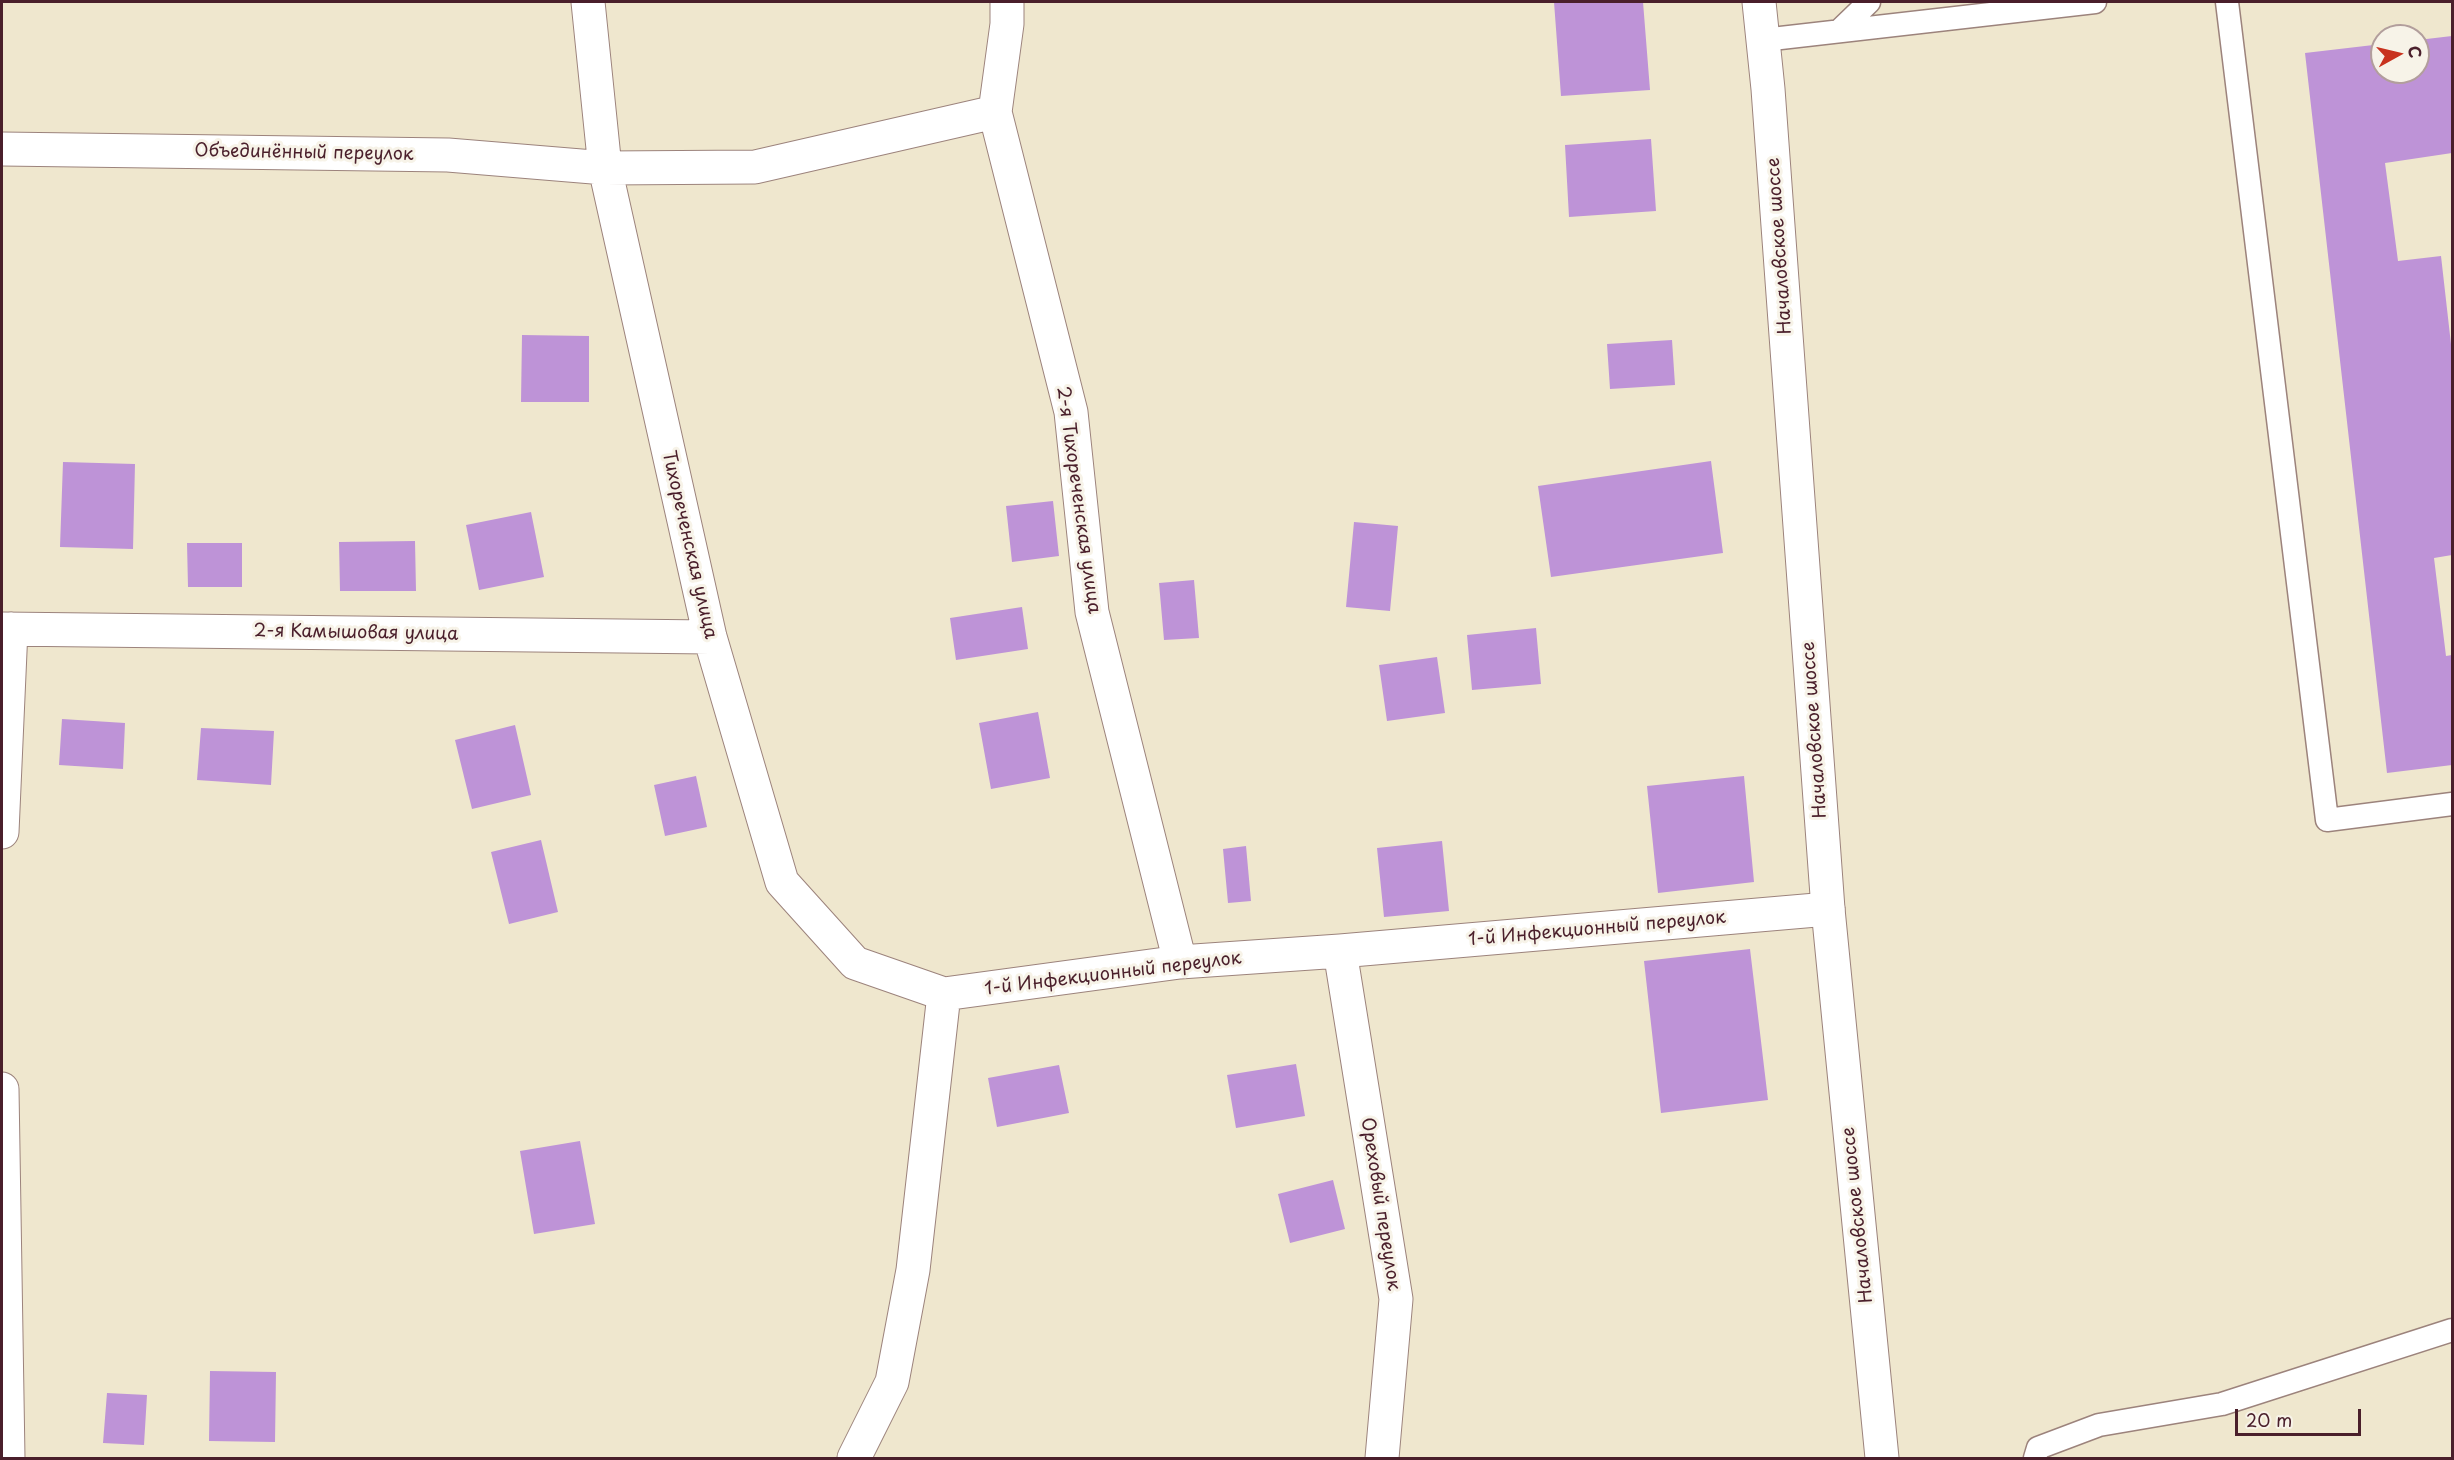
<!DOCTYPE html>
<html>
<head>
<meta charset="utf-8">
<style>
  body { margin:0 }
  #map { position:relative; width:2454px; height:1460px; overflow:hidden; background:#efe7ce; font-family:"Playpen Sans",sans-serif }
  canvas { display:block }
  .frame { position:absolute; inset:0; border:3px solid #4a1f2b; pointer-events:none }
  .north { position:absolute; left:2370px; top:24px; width:60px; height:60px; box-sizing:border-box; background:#f7f3e8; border:2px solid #b29e9c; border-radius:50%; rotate:82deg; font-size:16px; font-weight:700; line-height:24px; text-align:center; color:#4a1f2b }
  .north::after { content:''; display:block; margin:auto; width:21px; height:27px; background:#c8321e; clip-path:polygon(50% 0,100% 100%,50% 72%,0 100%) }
  .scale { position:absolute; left:2235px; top:1409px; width:126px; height:27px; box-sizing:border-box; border:3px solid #4a1f2b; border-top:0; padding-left:8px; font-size:18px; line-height:21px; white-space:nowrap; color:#4a1f2b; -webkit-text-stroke:4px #f7f3e8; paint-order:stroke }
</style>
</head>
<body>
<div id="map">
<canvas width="2454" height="1460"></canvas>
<div class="frame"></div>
<div class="north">С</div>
<div class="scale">20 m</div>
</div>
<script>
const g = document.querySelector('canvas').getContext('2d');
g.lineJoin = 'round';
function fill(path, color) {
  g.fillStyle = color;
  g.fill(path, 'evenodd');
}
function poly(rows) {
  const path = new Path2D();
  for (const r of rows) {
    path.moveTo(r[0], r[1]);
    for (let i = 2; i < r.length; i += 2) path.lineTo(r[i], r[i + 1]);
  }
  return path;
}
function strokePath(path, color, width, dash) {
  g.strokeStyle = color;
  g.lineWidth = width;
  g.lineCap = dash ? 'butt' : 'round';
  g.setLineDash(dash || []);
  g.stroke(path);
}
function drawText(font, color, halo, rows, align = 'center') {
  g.font = font + ' "Playpen Sans",sans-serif';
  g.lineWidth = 6;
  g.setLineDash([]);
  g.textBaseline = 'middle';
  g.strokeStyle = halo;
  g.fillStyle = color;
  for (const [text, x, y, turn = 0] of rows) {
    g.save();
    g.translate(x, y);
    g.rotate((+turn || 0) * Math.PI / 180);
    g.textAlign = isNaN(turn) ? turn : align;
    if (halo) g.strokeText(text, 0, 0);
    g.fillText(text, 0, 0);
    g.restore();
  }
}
const building = poly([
  [1554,2,1643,2,1650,90,1561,96],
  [2452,36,2452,153,2385,163,2398,261,2441,256,2452,353,2452,555,2434,558,2446,656,2452,655,2452,765,2387,773,2305,53,2382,44,2382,72,2418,72,2418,40],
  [1651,139,1656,211,1569,217,1565,145],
  [522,335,589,336,589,402,521,402],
  [1672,340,1675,385,1610,389,1607,344],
  [1711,461,1723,553,1551,577,1538,486],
  [63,462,135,464,133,549,60,547],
  [1053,501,1059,556,1012,562,1006,506],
  [531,512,544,577,479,590,466,525],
  [1354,522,1398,526,1390,611,1346,607],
  [415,541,416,591,340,591,339,542],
  [187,543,242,543,242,587,188,587],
  [1194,580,1199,638,1164,640,1159,583],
  [1022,607,1028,649,956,660,950,618],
  [1536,628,1541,684,1472,690,1467,635],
  [1437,657,1445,713,1387,721,1379,665],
  [1038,712,1050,778,991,789,979,723],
  [62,719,125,723,123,769,59,765],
  [515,725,531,795,472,809,455,740],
  [201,728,274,731,271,785,197,780],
  [696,776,707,827,665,836,654,785],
  [1744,776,1754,882,1658,893,1647,786],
  [541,840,558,912,509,924,491,852],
  [1442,841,1449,911,1384,917,1377,848],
  [1246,846,1251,901,1228,903,1223,849],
  [1750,949,1768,1100,1661,1113,1644,961],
  [1296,1064,1305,1116,1236,1128,1227,1075],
  [1059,1065,1069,1113,997,1127,988,1078],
  [580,1141,595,1224,534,1234,520,1151],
  [1333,1180,1345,1229,1290,1243,1278,1194],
  [210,1371,276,1372,275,1442,209,1441],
  [107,1393,147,1395,144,1445,103,1443]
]);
const lane = poly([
  [2227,2,2327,820,2452,804],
  [1839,31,1869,2],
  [1763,40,2095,2],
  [2035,1458,2038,1448,2099,1425,2222,1404,2452,1330]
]);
const street = poly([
  [588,2,605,168,710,637,782,882,855,963,944,994],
  [1007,2,1007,24,995,112,1071,412,1092,612,1180,962],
  [2,149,448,155,605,168,755,167,995,112],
  [2,629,710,637],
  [2,832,11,629],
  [1340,951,1396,1299,1382,1458],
  [2,1089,8,1458],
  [854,1458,892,1382,913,1270,944,994,1180,962,1340,951,1828,909]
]);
const primary = poly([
  [1759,2,1768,89,1828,909,1882,1458]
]);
const streetNames = [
  ["Объединённый переулок",304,153,1],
  ["Началовское шоссе",1780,246,-94],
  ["2-я Тихореченская улица",1078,500,82],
  ["Тихореченская улица",689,545,77],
  ["2-я Камышовая улица",356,633,1],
  ["Началовское шоссе",1815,730,-94],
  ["1-й Инфекционный переулок",1597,929,-5],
  ["1-й Инфекционный переулок",1113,974,-7],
  ["Ореховый переулок",1380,1204,81],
  ["Началовское шоссе",1858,1215,-96]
];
fill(building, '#be93d7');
strokePath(lane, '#9c837c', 25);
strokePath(street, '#9c837c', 35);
strokePath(primary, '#9c837c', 35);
strokePath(lane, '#fff', 22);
strokePath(street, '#fff', 33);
strokePath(primary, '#fff', 33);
drawText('18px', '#4a1f2b', '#f7f3e8', streetNames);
</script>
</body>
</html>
